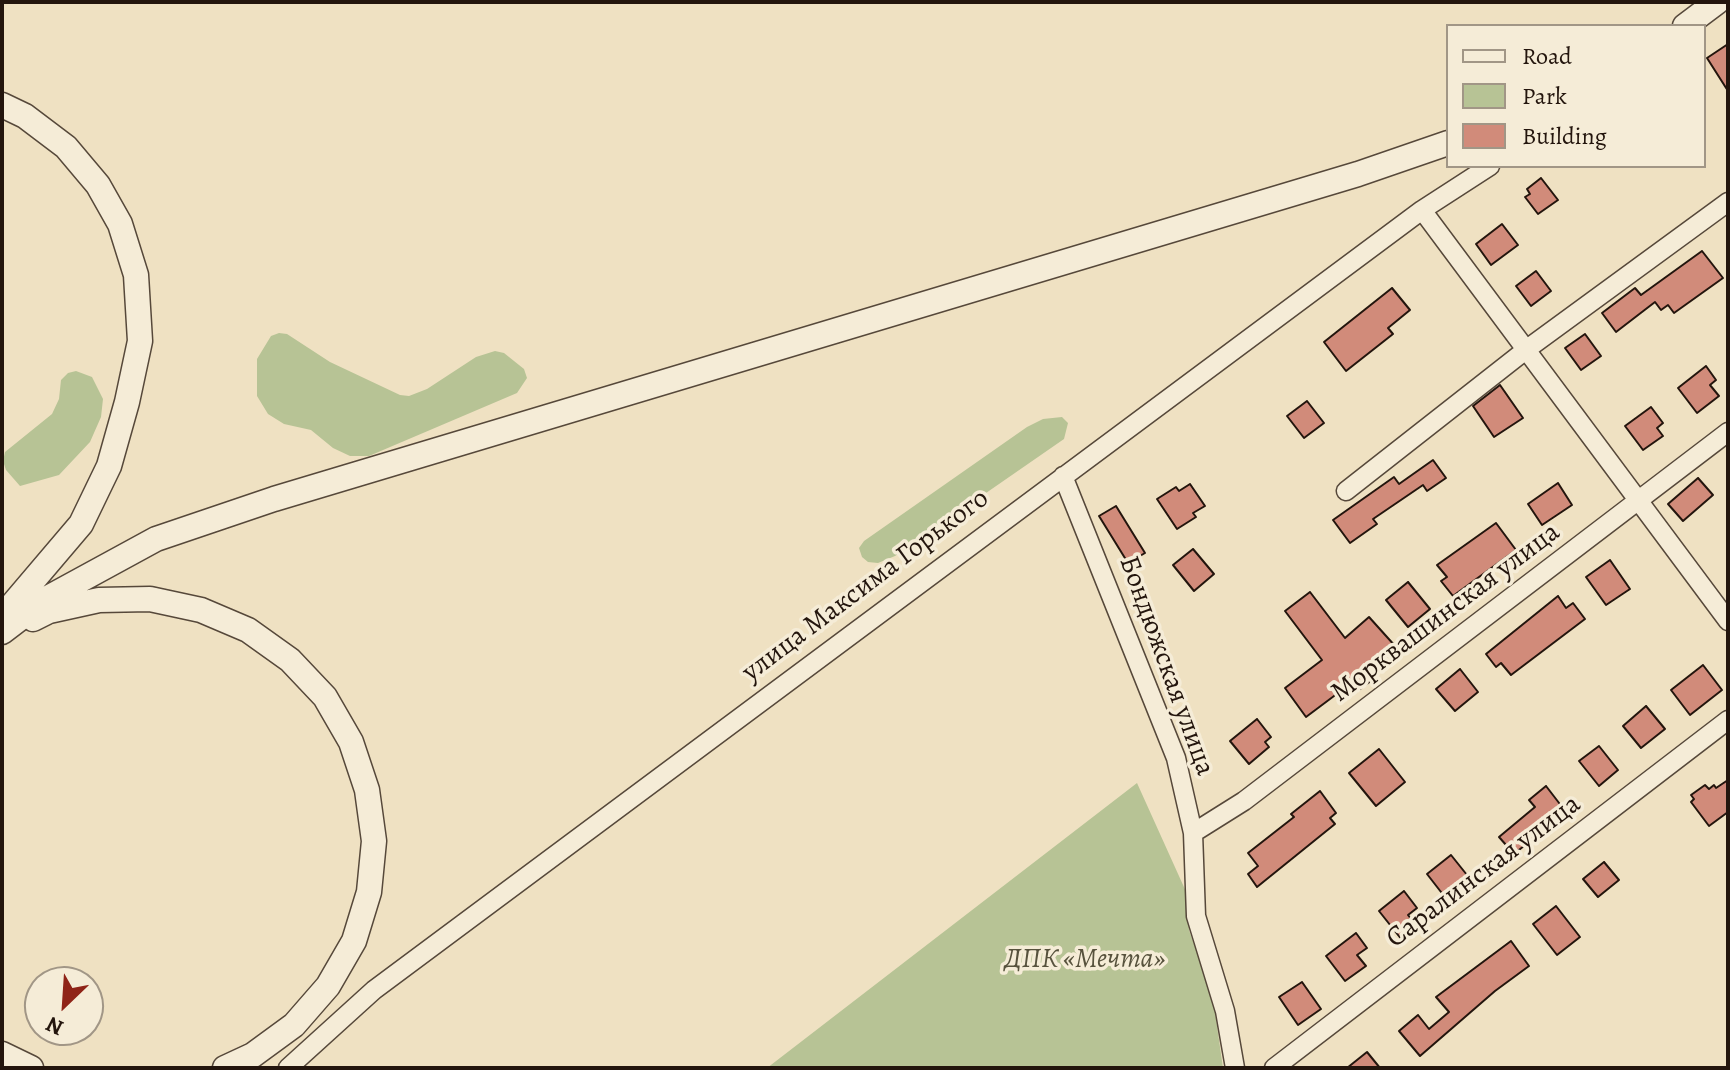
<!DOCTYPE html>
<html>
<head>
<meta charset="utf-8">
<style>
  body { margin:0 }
  #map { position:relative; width:1730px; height:1070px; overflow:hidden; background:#efe1c2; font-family:Alegreya,serif }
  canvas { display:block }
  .frame { position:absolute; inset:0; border:4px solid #23150d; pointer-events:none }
  .legend { position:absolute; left:1446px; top:24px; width:260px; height:144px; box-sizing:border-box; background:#f5ecd7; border:2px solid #a19686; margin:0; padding:10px 14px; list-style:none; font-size:24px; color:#23150d }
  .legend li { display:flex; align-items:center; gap:16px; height:40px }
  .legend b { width:40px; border:2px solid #a19686 }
  .north { position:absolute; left:24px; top:966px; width:80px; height:80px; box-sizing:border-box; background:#f5ecd7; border:2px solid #a19686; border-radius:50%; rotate:205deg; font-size:22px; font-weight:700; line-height:32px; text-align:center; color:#23150d }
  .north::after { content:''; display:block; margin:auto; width:28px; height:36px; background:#8f2418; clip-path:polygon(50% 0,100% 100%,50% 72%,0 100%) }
</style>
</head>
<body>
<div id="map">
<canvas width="1730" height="1070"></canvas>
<div class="frame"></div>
<ul class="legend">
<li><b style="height:10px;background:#f5ecd7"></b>Road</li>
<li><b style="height:22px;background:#b7c395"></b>Park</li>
<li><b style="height:22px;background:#d18b7a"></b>Building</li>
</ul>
<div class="north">N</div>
</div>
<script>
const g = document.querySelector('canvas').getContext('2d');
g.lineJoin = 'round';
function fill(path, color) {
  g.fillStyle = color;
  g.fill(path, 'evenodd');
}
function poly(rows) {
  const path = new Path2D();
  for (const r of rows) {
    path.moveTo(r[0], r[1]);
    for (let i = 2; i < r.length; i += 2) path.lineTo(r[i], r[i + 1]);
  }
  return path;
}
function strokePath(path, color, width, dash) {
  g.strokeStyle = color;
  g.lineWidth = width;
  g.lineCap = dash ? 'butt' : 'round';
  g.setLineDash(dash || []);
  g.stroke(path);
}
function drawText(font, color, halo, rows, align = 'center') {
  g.font = font + ' Alegreya,serif';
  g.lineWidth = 7;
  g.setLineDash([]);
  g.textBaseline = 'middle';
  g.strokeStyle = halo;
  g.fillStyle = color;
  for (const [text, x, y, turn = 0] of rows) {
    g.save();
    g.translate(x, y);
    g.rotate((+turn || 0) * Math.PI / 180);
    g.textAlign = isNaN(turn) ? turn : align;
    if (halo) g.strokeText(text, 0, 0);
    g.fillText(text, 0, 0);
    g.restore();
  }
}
const green = poly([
  [279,333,287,334,330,362,400,395,409,396,427,389,476,357,495,351,504,353,524,369,527,378,517,393,369,456,350,456,333,448,311,430,284,424,268,414,257,396,257,359,271,336],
  [76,371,92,377,103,399,101,417,90,442,59,475,20,486,6,470,3,461,5,452,52,414,59,399,61,380,68,373],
  [1062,417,1068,423,1064,439,895,556,878,563,868,562,862,557,859,548,864,541,1027,427,1043,419],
  [1137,783,1188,896,1189,930,1213,998,1223,1068,767,1068]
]);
const building = poly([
  [1728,44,1728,91,1707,58,1728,44],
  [1541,178,1558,200,1538,214,1525,197,1530,194,1527,189,1541,178],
  [1502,224,1518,245,1491,265,1476,244,1502,224],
  [1702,251,1723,278,1674,313,1668,305,1661,310,1655,302,1616,332,1602,313,1635,288,1641,295,1702,251],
  [1536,271,1551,291,1531,306,1516,286,1536,271],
  [1392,288,1410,310,1388,328,1393,334,1346,371,1324,342,1392,288],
  [1585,334,1601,356,1581,370,1565,348,1585,334],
  [1706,366,1716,380,1710,385,1719,396,1697,413,1678,388,1706,366],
  [1500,385,1523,418,1494,437,1473,406,1500,385],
  [1307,401,1324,423,1304,438,1287,416,1307,401],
  [1651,407,1663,423,1657,428,1663,436,1643,450,1625,426,1651,407],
  [1433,460,1446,478,1427,491,1423,485,1373,519,1377,524,1350,543,1333,520,1394,477,1399,484,1433,460],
  [1698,478,1713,495,1683,521,1668,504,1698,478],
  [1558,483,1572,505,1542,525,1528,504,1558,483],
  [1190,484,1205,506,1193,513,1196,517,1177,529,1157,499,1176,487,1179,491,1190,484],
  [1116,506,1145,553,1128,563,1099,516,1116,506],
  [1496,523,1516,550,1453,596,1441,581,1447,577,1437,565,1496,523],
  [1193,549,1214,574,1194,591,1173,565,1193,549],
  [1610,560,1630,589,1606,605,1586,577,1610,560],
  [1408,582,1430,609,1408,627,1386,600,1408,582],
  [1310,592,1345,638,1369,617,1396,647,1370,670,1375,678,1356,692,1350,684,1306,717,1285,688,1322,660,1285,611,1310,592],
  [1558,596,1566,608,1573,603,1585,619,1511,675,1501,663,1496,667,1486,654,1558,596],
  [1703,665,1722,690,1690,715,1671,690,1703,665],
  [1460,669,1478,692,1455,711,1436,689,1460,669],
  [1646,706,1665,729,1641,748,1623,726,1646,706],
  [1257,719,1271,737,1265,742,1269,747,1249,764,1230,741,1257,719],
  [1599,746,1618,770,1599,786,1579,761,1599,746],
  [1379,749,1405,782,1376,806,1349,773,1379,749],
  [1728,780,1728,812,1709,826,1691,802,1694,799,1691,795,1705,785,1709,789,1714,785,1716,788,1728,780],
  [1546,786,1566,812,1514,854,1499,837,1535,807,1529,800,1546,786],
  [1320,791,1336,813,1330,818,1335,824,1257,887,1248,874,1258,866,1248,853,1294,817,1291,814,1320,791],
  [1451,855,1467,875,1461,880,1466,887,1448,901,1427,874,1451,855],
  [1604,862,1619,880,1598,897,1583,879,1604,862],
  [1404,891,1417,908,1408,915,1418,928,1402,940,1379,911,1404,891],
  [1556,906,1580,937,1557,955,1533,924,1556,906],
  [1356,933,1367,948,1357,955,1366,966,1345,981,1326,956,1356,933],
  [1511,941,1529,966,1495,991,1420,1056,1399,1031,1418,1015,1429,1029,1449,1012,1436,997,1511,941],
  [1302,982,1321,1009,1298,1025,1279,997,1302,982],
  [1367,1052,1380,1068,1347,1068,1367,1052]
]);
const minor = poly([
  [1422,210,1728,621],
  [1063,476,1176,758,1193,833,1196,916,1225,1011,1235,1068],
  [1346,491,1527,349,1728,202],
  [1193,833,1244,801,1728,432],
  [288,1068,374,990,1422,210,1490,166],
  [1274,1068,1728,720]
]);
const tertiary = poly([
  [1685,26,1717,2],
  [2,105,25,116,66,147,98,185,120,224,136,275,140,341,127,402,109,466,81,524,2,617],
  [33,619,49,611,99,600,150,599,201,610,248,630,290,660,325,697,351,742,367,790,374,841,369,892,354,941,328,986,294,1025,253,1055,225,1068],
  [2,632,44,600,156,539,274,499,1358,174,1448,143],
  [2,1054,31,1068]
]);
const streetNames = [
  ["улица Максима Горького",866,586,-37],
  ["Морквашинская улица",1446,613,-37],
  ["Бондюжская улица",1166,666,70],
  ["Саралинская улица",1484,872,-37]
];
const parkNames = [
  ["ДПК «Мечта»",1085,960]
];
fill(green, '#b7c395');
fill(building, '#d18b7a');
strokePath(building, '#23150d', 2);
strokePath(minor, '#56483a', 21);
strokePath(tertiary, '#56483a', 27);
strokePath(minor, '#f5ecd7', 18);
strokePath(tertiary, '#f5ecd7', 24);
drawText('28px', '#23150d', '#f5ecd7', streetNames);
drawText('italic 28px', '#57523d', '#f5ecd7', parkNames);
</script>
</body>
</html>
